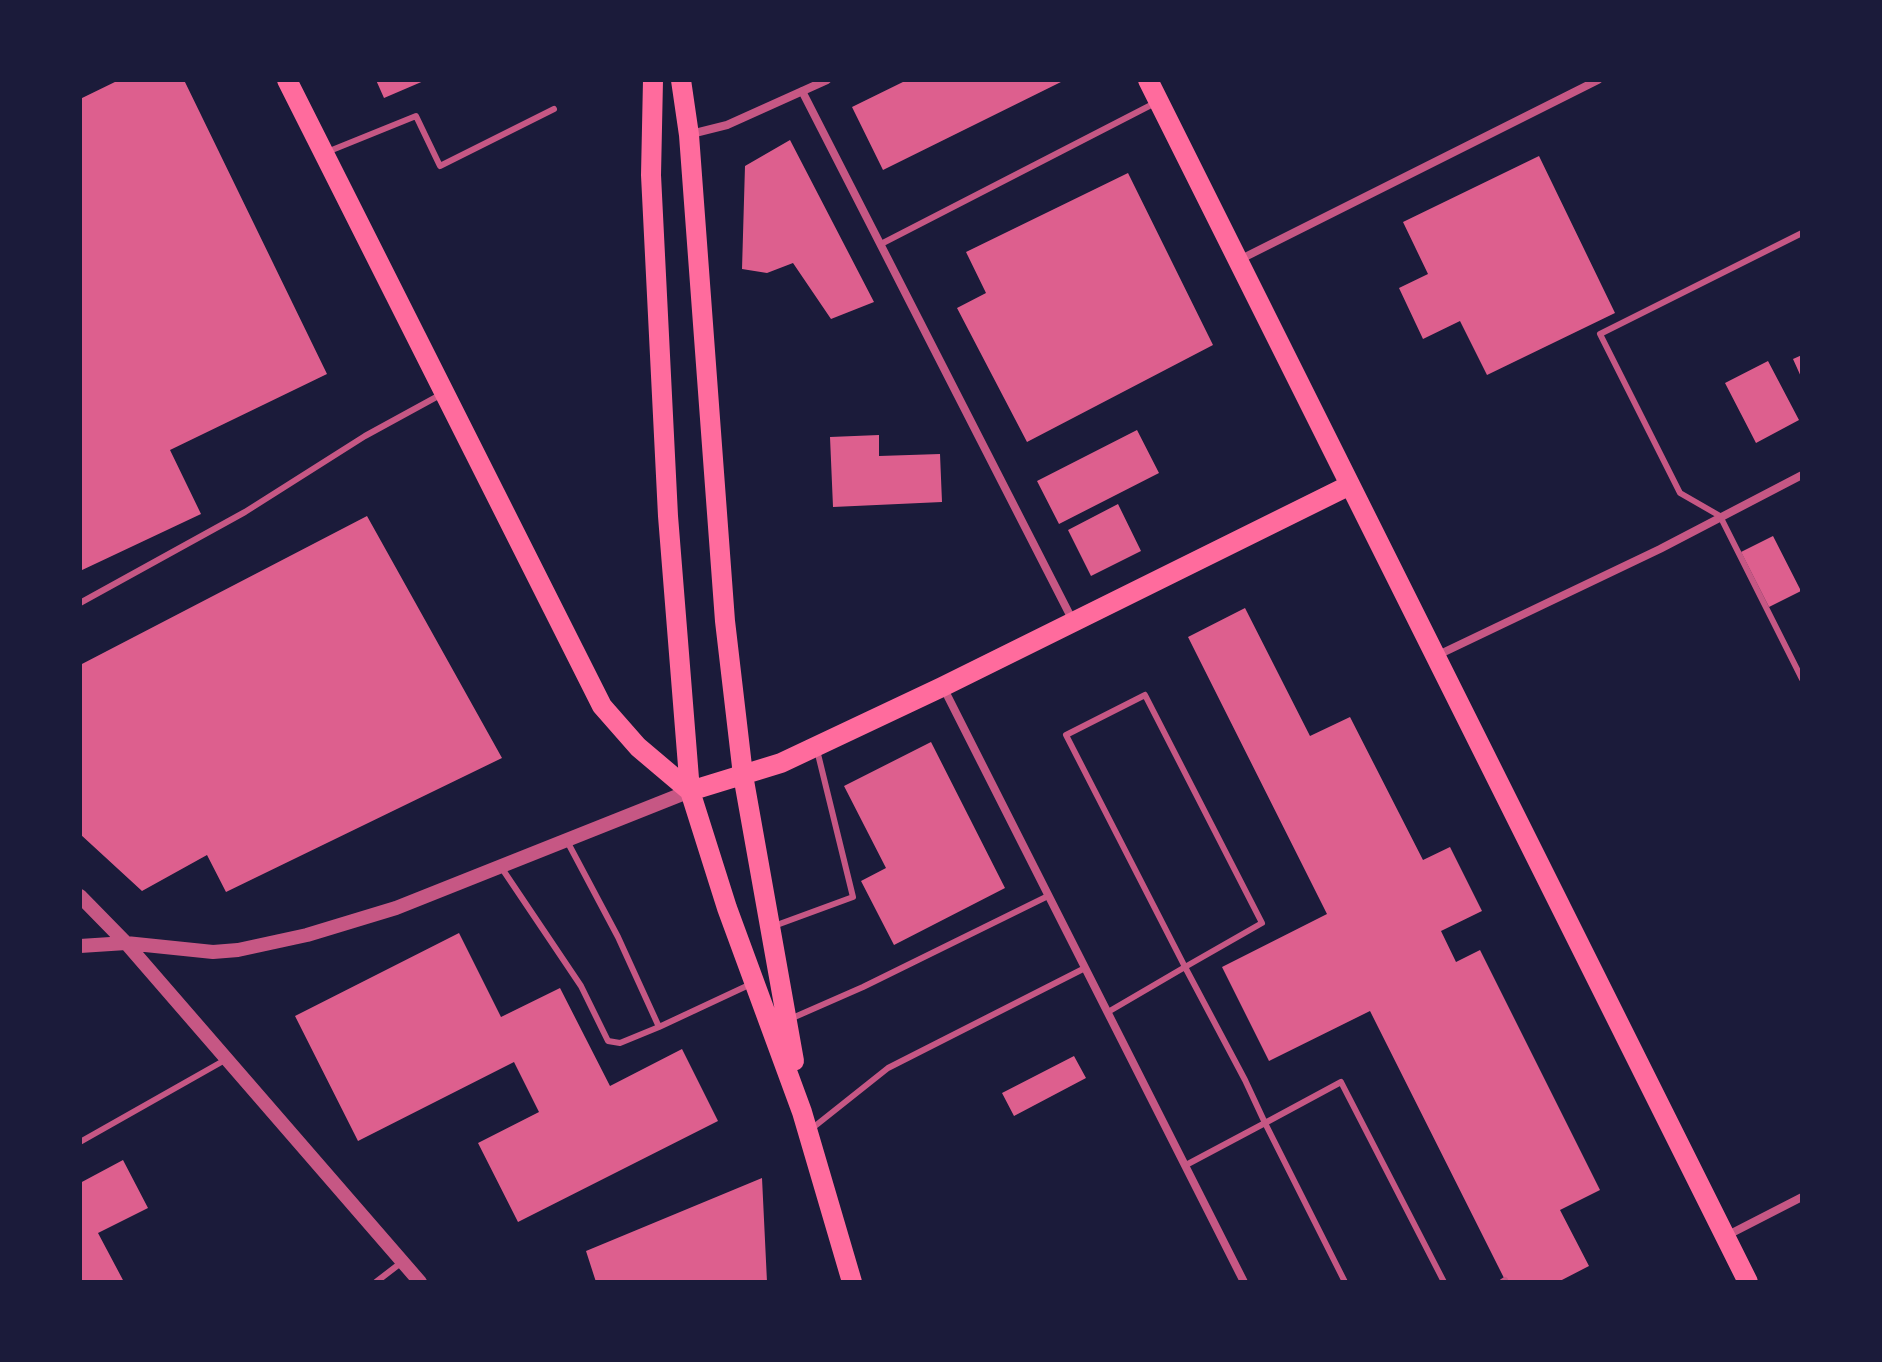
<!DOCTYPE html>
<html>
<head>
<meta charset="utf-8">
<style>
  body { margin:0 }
  #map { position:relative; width:1882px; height:1362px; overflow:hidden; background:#1b1b3a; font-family:Inter,sans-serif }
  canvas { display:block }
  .frame { position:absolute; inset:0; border:82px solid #1b1b3a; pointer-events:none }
</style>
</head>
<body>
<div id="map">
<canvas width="1882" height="1362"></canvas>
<div class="frame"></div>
</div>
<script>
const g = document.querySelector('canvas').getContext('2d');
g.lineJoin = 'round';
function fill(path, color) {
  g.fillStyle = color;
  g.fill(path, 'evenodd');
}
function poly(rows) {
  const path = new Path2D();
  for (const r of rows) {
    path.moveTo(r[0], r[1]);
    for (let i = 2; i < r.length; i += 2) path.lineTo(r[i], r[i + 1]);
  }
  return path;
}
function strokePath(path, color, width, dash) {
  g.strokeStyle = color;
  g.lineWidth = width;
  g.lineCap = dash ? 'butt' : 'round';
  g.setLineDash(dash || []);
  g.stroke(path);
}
const building = poly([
  [119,80,184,80,327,374,170,450,201,514,80,571,80,99],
  [376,80,426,80,384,98],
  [907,80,1065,80,883,170,852,107],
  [790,140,874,302,831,319,793,263,767,273,742,269,745,166],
  [1539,156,1615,313,1487,375,1460,321,1423,339,1399,288,1428,274,1403,222],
  [1128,173,1213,345,1027,442,957,308,986,293,966,252],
  [1802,355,1802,379,1793,359],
  [1768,361,1799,420,1756,443,1725,383],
  [1137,430,1159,473,1059,524,1037,481],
  [879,435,879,456,940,454,942,502,833,507,830,437],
  [1118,504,1141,551,1091,576,1068,530],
  [367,516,502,758,226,892,207,855,142,891,80,834,80,665],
  [1773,536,1801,591,1769,607,1741,552],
  [1245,608,1310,736,1350,717,1423,860,1450,847,1482,911,1441,931,1456,962,1480,950,1600,1190,1560,1210,1589,1266,1558,1282,1506,1282,1370,1011,1269,1061,1222,967,1327,914,1188,637],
  [931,742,1005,888,894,945,861,881,886,868,844,786],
  [459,933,501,1017,560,988,610,1086,682,1049,718,1121,518,1222,478,1143,539,1112,514,1062,358,1141,295,1016],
  [1074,1056,1086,1078,1014,1116,1002,1093],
  [123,1160,148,1208,98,1233,124,1282,80,1282,80,1183],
  [762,1178,767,1282,596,1282,586,1251]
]);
const service = poly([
  [327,152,416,116,440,166,554,109],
  [1802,233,1600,334,1680,493,1720,516,1802,679],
  [881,244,1155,103],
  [80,603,245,512,365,436,440,395],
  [1145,695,1262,923,1185,967,1066,735,1145,695],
  [567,841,618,937,659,1027],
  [501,867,581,986,608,1041,620,1043,659,1027,751,984],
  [774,926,853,897,817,750],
  [1108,1012,1185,967,1245,1080,1265,1123,1186,1165],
  [790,1019,863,987,1048,896],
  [810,1130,888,1068,1085,968],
  [80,1142,225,1060],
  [376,1282,402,1262],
  [1345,1282,1265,1123,1341,1082,1444,1282],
  [1502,1282,1505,1280]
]);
const minor = poly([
  [802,91,1073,621],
  [691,134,727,125,827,80],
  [1239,260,1598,80],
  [1438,655,1660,549,1802,475],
  [943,687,1244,1282],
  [1726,1236,1802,1197]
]);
const tertiary = poly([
  [80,896,126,943,420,1282],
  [80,946,126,943,213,952,238,950,307,935,396,908,690,791]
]);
const primary = poly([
  [287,80,602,706,638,747,690,791],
  [653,80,651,175,668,516,690,791,727,908,802,1112,852,1282],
  [681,80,689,135,725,621,743,775,794,1061],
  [1148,80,1748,1282],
  [690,791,781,763,942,687,1350,485]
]);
fill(building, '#dd5f8e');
strokePath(service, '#c65784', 6);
strokePath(minor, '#c65784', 8);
strokePath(tertiary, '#c65784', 14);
strokePath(primary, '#ff6b9d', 20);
</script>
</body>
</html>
